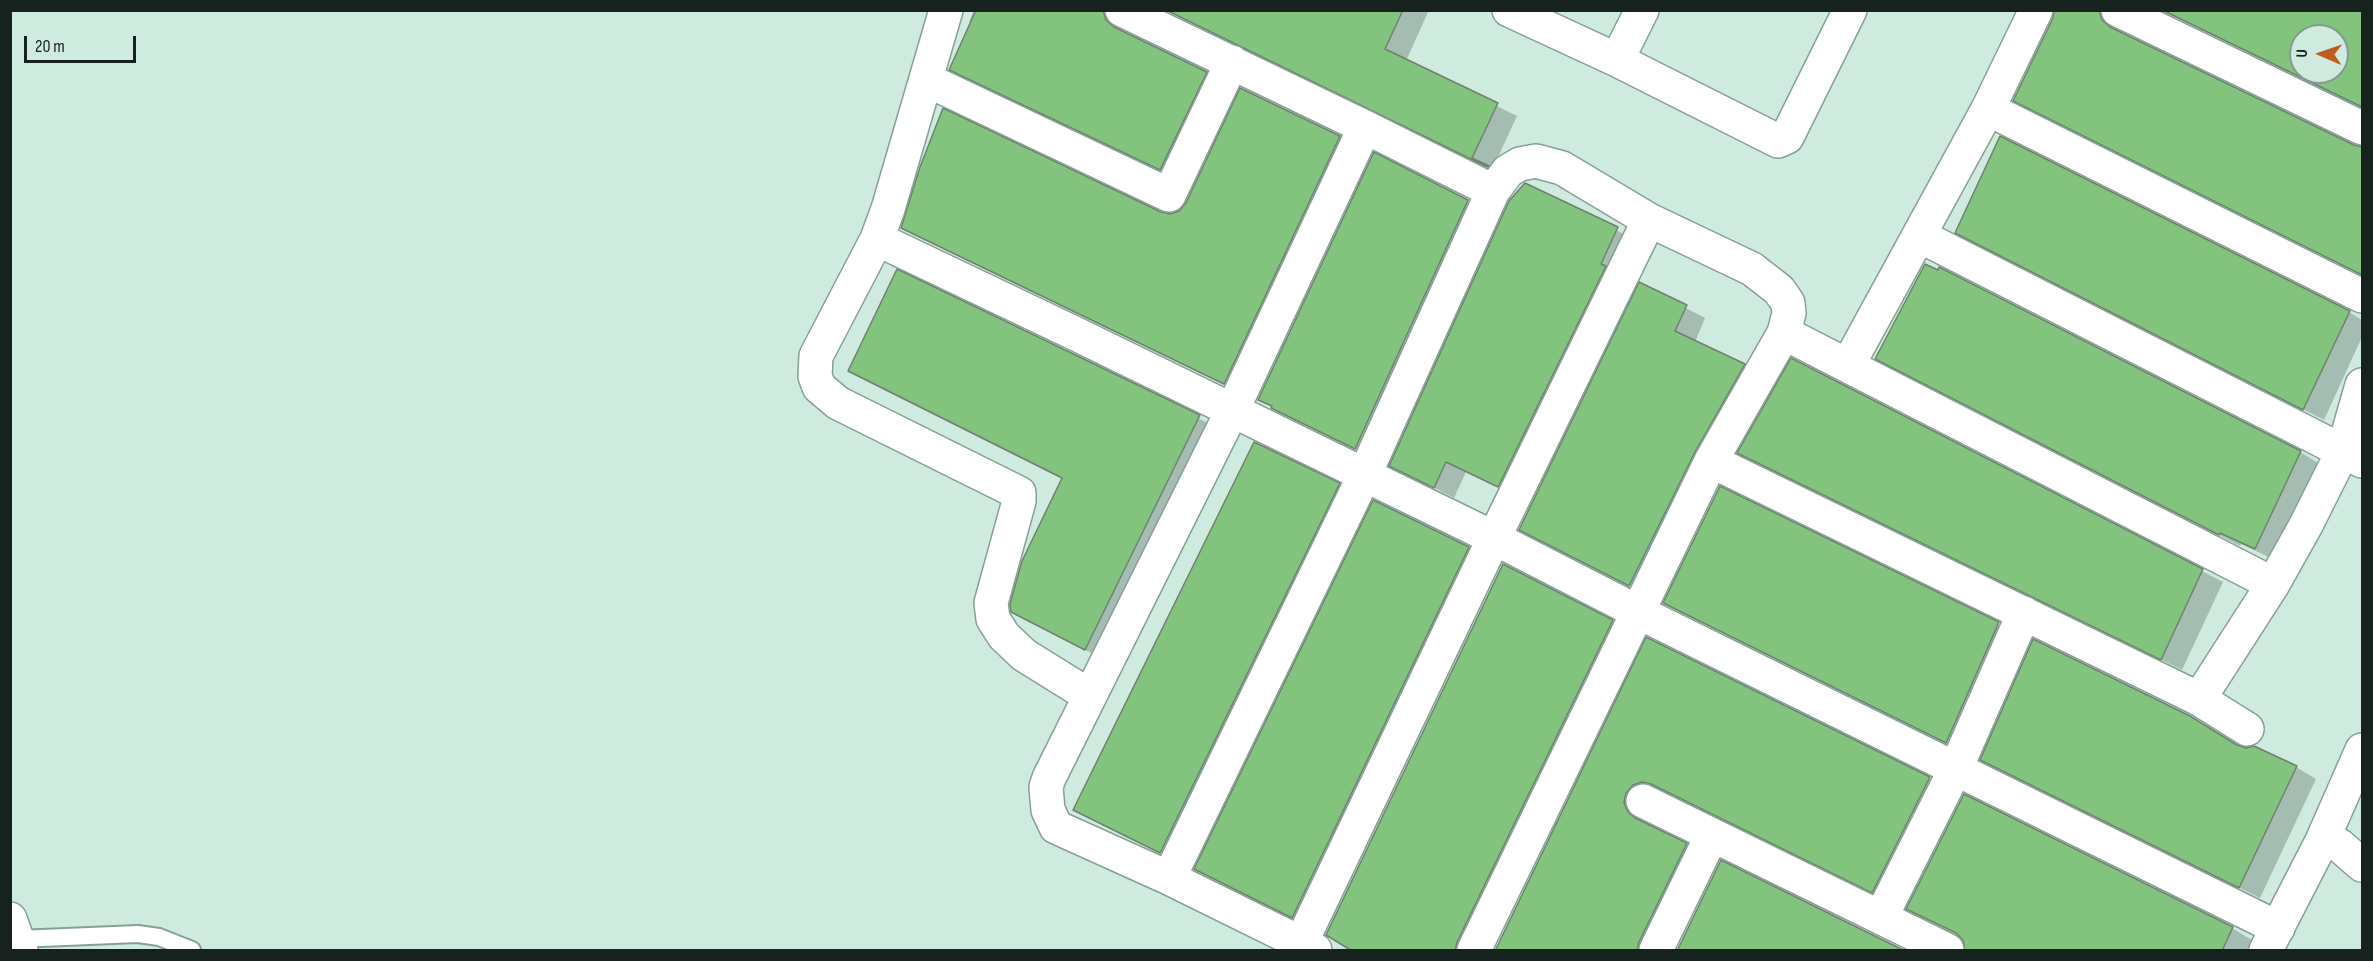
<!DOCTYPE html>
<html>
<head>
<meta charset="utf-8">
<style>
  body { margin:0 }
  #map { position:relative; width:2373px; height:961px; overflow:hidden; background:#cfebdf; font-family:"Sofia Sans Condensed",sans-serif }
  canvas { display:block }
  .frame { position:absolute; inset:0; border:12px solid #17211d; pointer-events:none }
  .north { position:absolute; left:2289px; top:24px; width:60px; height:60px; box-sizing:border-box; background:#cfebdf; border:2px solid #859a91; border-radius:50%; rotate:272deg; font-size:16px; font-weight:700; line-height:24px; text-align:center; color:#17211d }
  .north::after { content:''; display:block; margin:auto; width:21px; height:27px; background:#bf5d21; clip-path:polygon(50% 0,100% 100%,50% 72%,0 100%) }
  .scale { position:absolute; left:24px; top:36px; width:112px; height:27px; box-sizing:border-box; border:3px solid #17211d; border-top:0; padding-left:8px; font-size:18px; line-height:21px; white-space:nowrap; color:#17211d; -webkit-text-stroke:4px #cfebdf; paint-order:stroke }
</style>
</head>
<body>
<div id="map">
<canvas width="2373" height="961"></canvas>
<div class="frame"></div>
<div class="north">U</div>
<div class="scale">20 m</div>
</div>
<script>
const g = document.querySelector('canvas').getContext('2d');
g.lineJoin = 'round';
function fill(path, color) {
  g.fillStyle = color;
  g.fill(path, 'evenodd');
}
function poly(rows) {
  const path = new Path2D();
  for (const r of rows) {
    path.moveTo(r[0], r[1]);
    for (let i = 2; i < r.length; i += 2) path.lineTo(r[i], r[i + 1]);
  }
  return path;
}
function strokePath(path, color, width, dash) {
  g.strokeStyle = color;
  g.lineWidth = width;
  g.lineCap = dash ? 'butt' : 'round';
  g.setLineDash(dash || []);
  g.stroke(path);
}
const shadow = poly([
  [974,10,1128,10,1123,23,1127,34,1226,85,1181,180,971,81,951,69,972,23,969,22],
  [1166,10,1429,10,1406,61,1517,116,1492,170,1494,170],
  [2056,10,2124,10,2119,24,2122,33,2353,146,2362,148,2362,275,2035,111],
  [2161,10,2362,10,2362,108],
  [2301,36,2337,36,2337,72,2301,72],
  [1339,137,1360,149,1245,394,903,227,1160,213,1170,215],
  [1375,154,1486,212,1375,459,1273,408],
  [1525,185,1636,240,1518,497,1466,472,1454,498,1391,465,1511,201],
  [1977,244,2349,312,2362,320,2362,337,2324,420],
  [898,271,1218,428,1105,660,1032,623,1064,479,850,371],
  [1640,284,1705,318,1695,342,1763,376,1649,596,1540,540],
  [1792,360,2223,582,2182,670,1739,452],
  [1897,370,2300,452,2320,464,2275,560,2241,544,2240,546],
  [1339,485,1355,494,1176,861,1091,819],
  [1720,488,2019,636,1967,754,1665,603],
  [1468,548,1489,560,1313,928,1196,869],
  [1503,566,1632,633,1479,950,1352,950,1327,935],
  [1647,639,1950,790,1893,903,1673,795,1664,793,1644,815,1648,825,1706,856,1661,950,1496,950],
  [2240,747,2296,767,2316,779,2260,898,1982,759],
  [1908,908,2232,928,2252,940,2247,950,1967,950,1961,936]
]);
const building = poly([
  [976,10,1103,10,1106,20,1114,27,1207,72,1160,170,949,70,976,10],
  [1166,10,1403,10,1385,49,1498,103,1472,158,1489,166,1487,167,1166,10],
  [2054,10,2099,10,2102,20,2110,27,2354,145,2362,147,2362,275,2013,101,2053,18,2054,10],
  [2162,10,2362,10,2362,107,2162,10],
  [2301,36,2337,36,2337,72,2301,72,2301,36],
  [1240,88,1340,136,1224,384,901,228,920,167,943,108,1161,212,1170,214,1179,211,1186,203,1240,88],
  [2000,136,2350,311,2303,410,1955,233,2000,136],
  [1374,152,1468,200,1355,449,1271,408,1272,406,1258,400,1374,152],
  [1525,183,1618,227,1601,264,1606,266,1498,487,1446,462,1434,488,1389,466,1509,201,1525,183],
  [1925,264,1938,270,1939,267,2301,451,2255,549,2220,533,2219,535,1875,359,1925,264],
  [897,269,1200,415,1085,650,1011,612,1010,604,1022,561,1062,478,848,371,897,269],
  [1639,282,1687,305,1675,331,1745,364,1695,452,1629,586,1519,530,1639,282],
  [1791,358,2203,569,2161,660,1737,453,1791,358],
  [1254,442,1340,483,1160,853,1073,810,1254,442],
  [1720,486,1999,622,1946,743,1663,603,1720,486],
  [1373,500,1469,547,1292,918,1194,869,1373,500],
  [1503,564,1613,620,1457,942,1455,951,1352,951,1326,935,1503,564],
  [1646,637,1930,777,1872,893,1651,784,1642,782,1633,785,1626,793,1624,803,1628,812,1635,818,1687,843,1639,942,1637,951,1495,951,1646,637],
  [2033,639,2190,716,2237,745,2246,748,2254,746,2297,766,2239,888,1980,760,2033,639],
  [1964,794,2233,927,2222,951,1965,951,1963,940,1956,933,1906,909,1964,794],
  [1721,860,1905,951,1677,951,1721,860]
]);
const service = poly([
  [17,939,138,934,159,937,192,950]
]);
const minor = poly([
  [946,10,888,209,877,239,816,356,815,376,819,387,838,403,1019,493,1019,501,991,603,993,619,1004,636,1024,655,1090,696],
  [1122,10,1365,127,1493,191,1508,171,1520,164,1536,161,1562,168,1649,220,1752,269,1779,290,1788,303,1789,313,1784,333,1711,461,1474,950],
  [1509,10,1617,60,1778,141,1787,137,1850,10],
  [2118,10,2362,128],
  [1617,60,1642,10],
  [927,80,1169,195,1232,62],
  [1988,109,2362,296],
  [1920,236,2362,461],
  [877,239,1074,333,1494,538,1638,612,2278,928],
  [1784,333,2273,584],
  [1848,365,1988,109,2036,10],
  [1711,461,2199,699,2247,729],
  [2199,699,2273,584,2306,525,2343,451,2362,385],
  [1643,801,1947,950],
  [2322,841,2339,845,2362,865],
  [1169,878,1364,476,1493,191],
  [1881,917,1956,768,2024,613],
  [10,919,21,950],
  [1301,943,1494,538,1649,220],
  [1315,950,1169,878,1056,827,1048,810,1046,787,1049,778,1232,411,1365,127],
  [1656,950,1712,835],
  [2266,950,2322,841,2362,750]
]);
fill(shadow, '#0003');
fill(building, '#82c47e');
strokePath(building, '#6f806e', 1.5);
strokePath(service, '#86a094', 20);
strokePath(minor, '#86a094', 36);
strokePath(service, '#fff', 16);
strokePath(minor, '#fff', 33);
</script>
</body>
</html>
